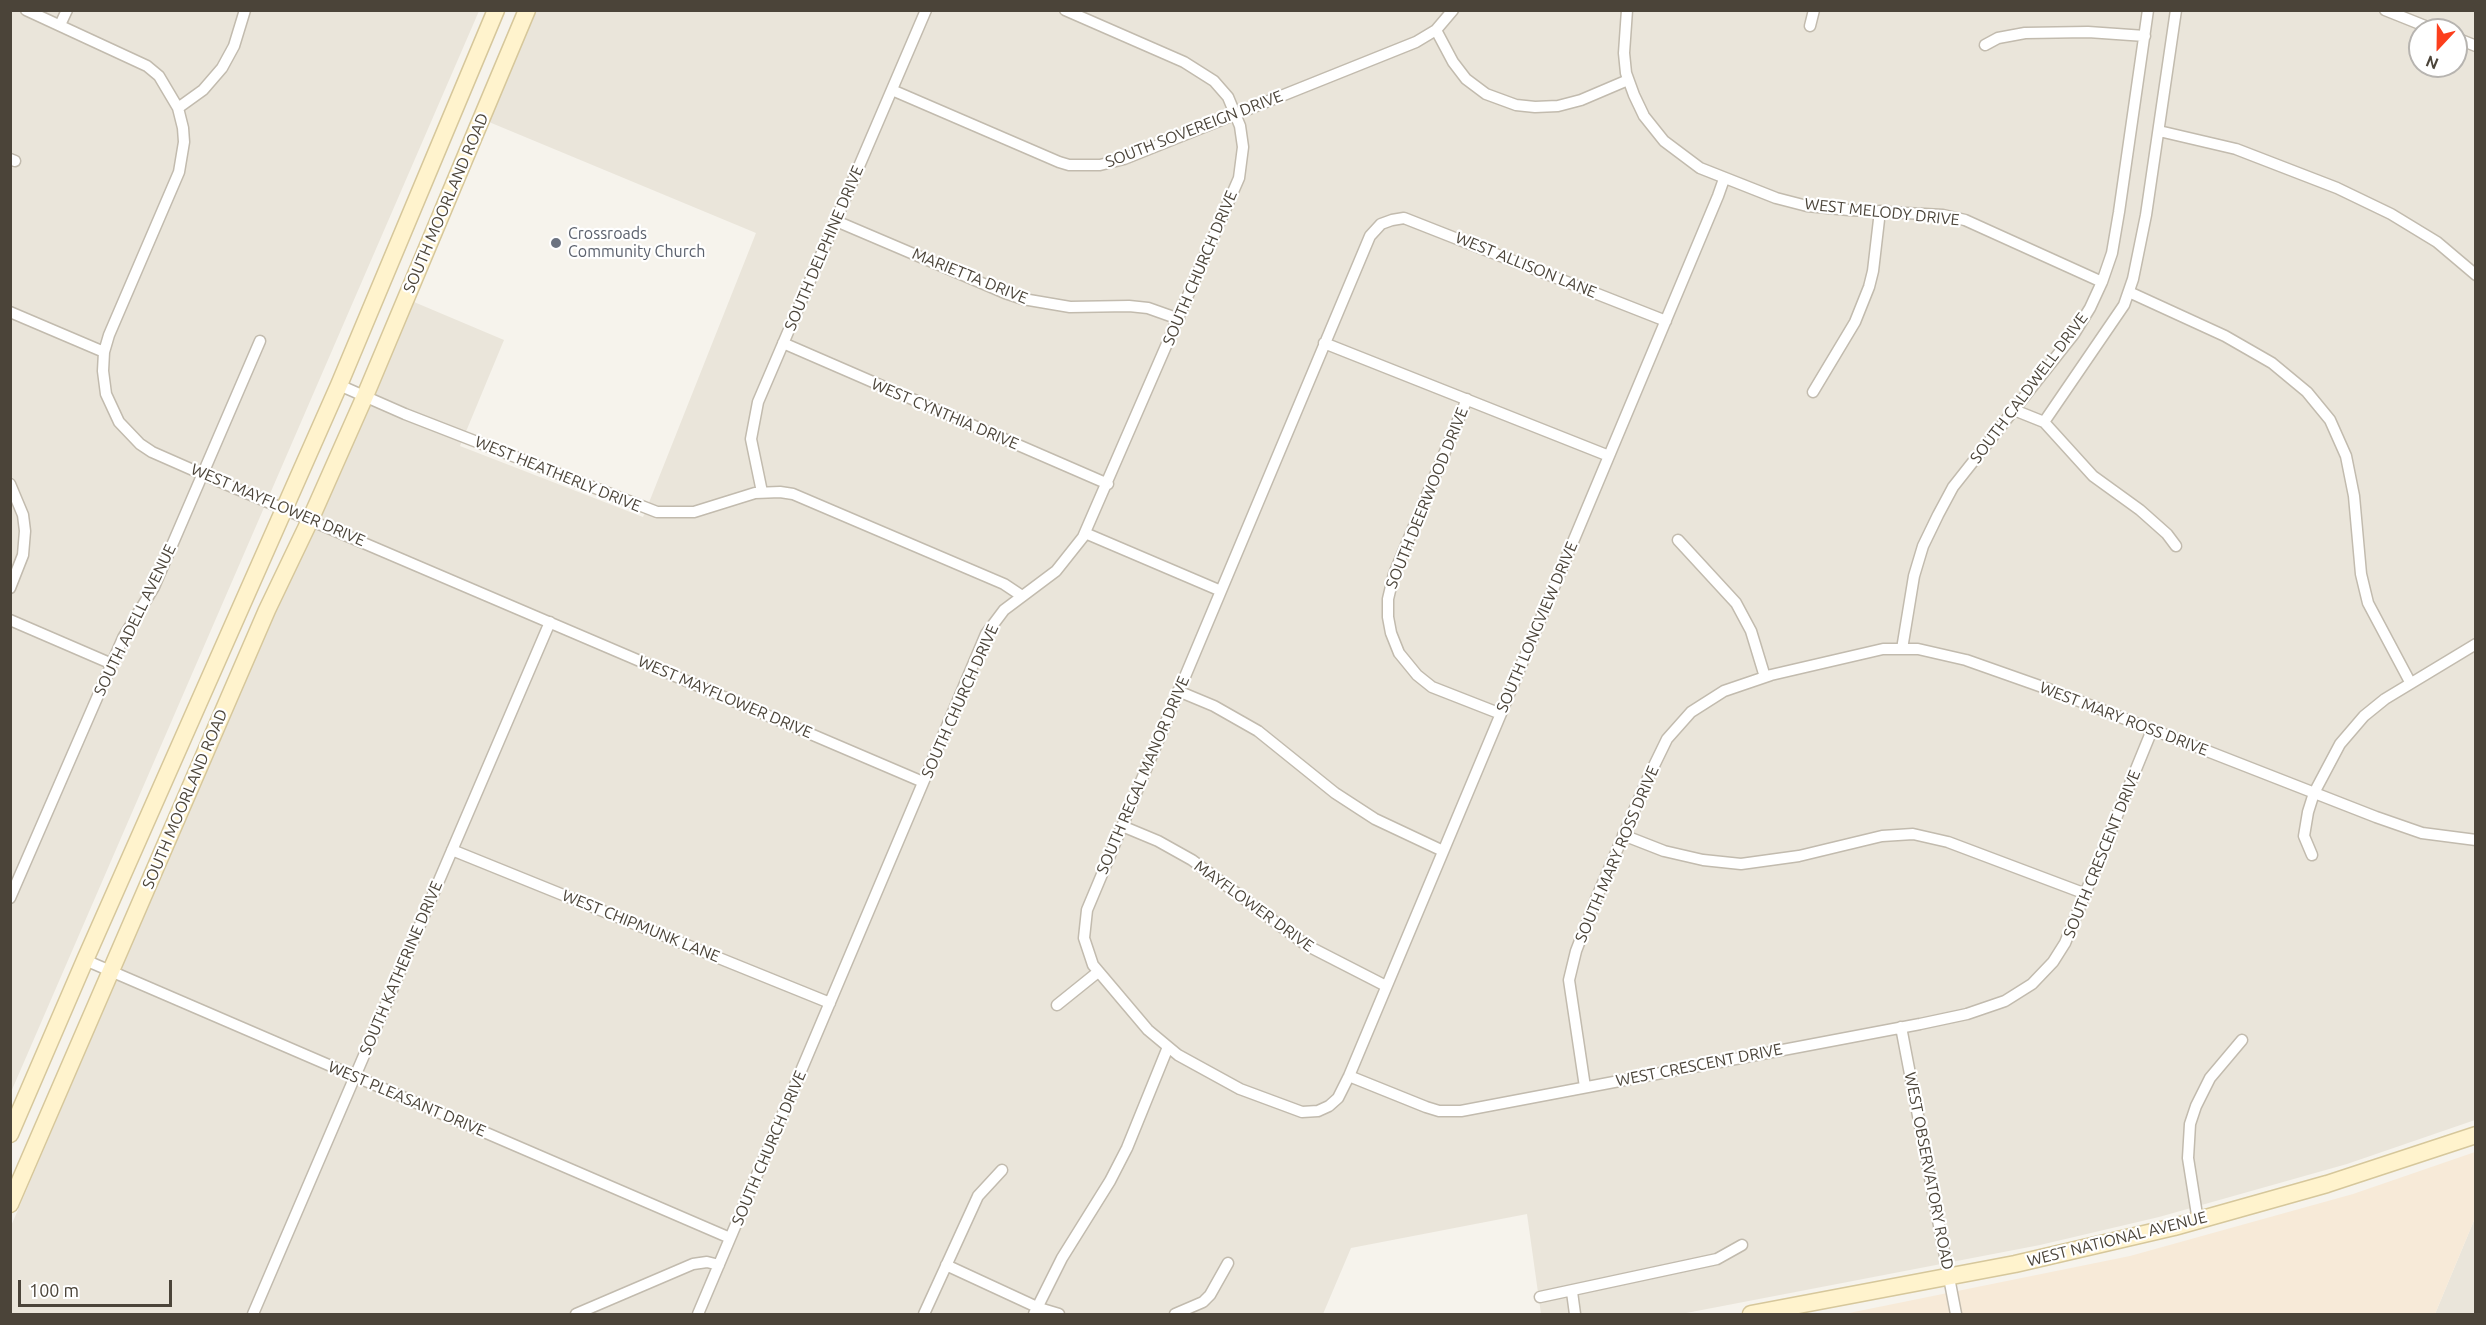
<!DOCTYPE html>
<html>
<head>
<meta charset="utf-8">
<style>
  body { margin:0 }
  #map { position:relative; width:2486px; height:1325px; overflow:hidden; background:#f6f3ec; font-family:Ubuntu,sans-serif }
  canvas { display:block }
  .frame { position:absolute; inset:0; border:12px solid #4b4439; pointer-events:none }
  .north { position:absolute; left:2408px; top:18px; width:60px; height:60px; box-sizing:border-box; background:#fff; border:2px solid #b7b4b0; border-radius:50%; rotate:202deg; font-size:16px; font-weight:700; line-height:24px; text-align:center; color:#4b4439 }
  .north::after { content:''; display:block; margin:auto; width:21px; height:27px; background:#fc3f1d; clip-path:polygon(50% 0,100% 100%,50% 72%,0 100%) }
  .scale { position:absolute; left:18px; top:1280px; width:154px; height:27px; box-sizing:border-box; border:3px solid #4b4439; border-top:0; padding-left:8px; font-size:18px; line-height:21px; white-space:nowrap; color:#4b4439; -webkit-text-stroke:4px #fff; paint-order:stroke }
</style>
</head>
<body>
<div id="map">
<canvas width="2486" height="1325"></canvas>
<div class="frame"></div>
<div class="north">N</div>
<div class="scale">100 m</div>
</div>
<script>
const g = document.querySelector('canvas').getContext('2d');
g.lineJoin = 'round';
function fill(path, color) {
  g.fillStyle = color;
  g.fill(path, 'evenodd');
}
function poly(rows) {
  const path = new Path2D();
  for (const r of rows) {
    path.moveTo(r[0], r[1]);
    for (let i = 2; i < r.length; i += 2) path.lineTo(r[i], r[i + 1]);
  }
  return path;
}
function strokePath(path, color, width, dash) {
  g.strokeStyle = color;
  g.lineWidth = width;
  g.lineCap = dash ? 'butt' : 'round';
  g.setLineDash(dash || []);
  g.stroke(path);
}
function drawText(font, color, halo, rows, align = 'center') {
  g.font = font + ' Ubuntu,sans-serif';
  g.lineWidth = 4.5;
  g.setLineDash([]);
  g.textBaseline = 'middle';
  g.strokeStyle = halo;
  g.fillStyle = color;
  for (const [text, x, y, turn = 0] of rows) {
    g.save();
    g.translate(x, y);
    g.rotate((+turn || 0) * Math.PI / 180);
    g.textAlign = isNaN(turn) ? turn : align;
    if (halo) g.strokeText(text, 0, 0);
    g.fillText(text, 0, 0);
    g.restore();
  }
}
const residential = poly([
  [11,11,479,11,11,1092],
  [536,11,2475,11,2475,1120,2347,1164,2159,1217,2040,1245,1681,1314,1541,1314,1527,1214,1351,1248,1323,1314,11,1314,11,1226,261,643,341,473,414,302,504,340,460,446,643,517,648,505,756,233,489,122],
  [2420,30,2456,30,2456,66,2420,66],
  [2475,1218,2475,1314,2435,1314]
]);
const commercial = poly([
  [2475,1152,2475,1218,2435,1314,1844,1314,2130,1256,2353,1194]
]);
const minor = poly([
  [26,10,147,66,159,76,178,108,183,128,184,142,179,172,109,335,104,352,103,371,106,394,119,422,140,444,152,452,202,474,923,782],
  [1627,10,1624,53,1626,73,1634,95,1644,116,1664,141,1700,168,1776,198,1807,206,1849,210,1943,215,1965,220,2102,282],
  [2385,10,2435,30],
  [60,25,67,10],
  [1810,26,1814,10],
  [1436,30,1453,62,1466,79,1486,94,1516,105,1535,107,1558,106,1581,100,1628,80],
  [2456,38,2476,46],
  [1985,45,1998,38,2025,33,2088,32,2145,36],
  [892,90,1059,162,1069,165,1100,165,1124,159,1416,42,1436,30,1453,10],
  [178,108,203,90,222,68,234,46,245,10],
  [2159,131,2236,149,2337,188,2391,214,2437,242,2476,275],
  [10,159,15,161],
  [836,221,1005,293,1023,299,1070,307,1129,306,1148,308,1179,319],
  [2129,292,2225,336,2272,363,2307,392,2330,420,2346,456,2354,496,2361,574,2368,603,2410,682],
  [10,312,104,352],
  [1666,321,1404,218,1392,220,1381,224,1370,236,1087,910,1084,938,1093,965,1148,1030,1178,1055,1240,1089,1302,1112,1318,1111,1329,1106,1338,1098,1349,1076,1718,196,1724,179],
  [783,343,1108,484],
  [1324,343,1609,456],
  [339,385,405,414,657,512,694,512,755,493,780,492,793,494,1004,584,1022,596],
  [1813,392,1855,322,1869,287,1873,271,1880,211],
  [1467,399,1394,574,1388,599,1388,617,1391,633,1399,653,1417,675,1432,687,1501,714],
  [2014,410,2044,422,2093,476,2140,510,2167,534,2176,546],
  [2044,422,2124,305,2133,279,2146,215,2176,10],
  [10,484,23,515,25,531,23,555,10,588],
  [762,492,751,439,758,402,926,10],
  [1085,533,1221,591],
  [1678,540,1736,603,1751,631,1765,677],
  [10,620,112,664],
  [1902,649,1914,576,1923,546,1938,515,1953,487,2074,334,2090,308,2102,282,2112,253,2119,212,2148,10],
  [1178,691,1214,706,1258,731,1335,793,1375,819,1443,851],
  [1122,826,1158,841,1192,860,1306,945,1386,986],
  [1623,835,1664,851,1703,860,1741,864,1799,856,1882,836,1913,834,1948,842,2086,894],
  [452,850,830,1003],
  [2312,855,2304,836,2308,812,2314,793,2340,744,2364,716,2385,699,2476,644],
  [10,898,123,638,154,587,260,341],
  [85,960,730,1238],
  [1057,1005,1098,972],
  [1901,1027,1956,1314],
  [1349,1076,1426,1107,1439,1111,1461,1111,1920,1024,1967,1014,2005,1001,2032,984,2053,962,2065,943,2152,730],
  [1585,1087,1569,980,1576,951,1596,899,1648,778,1667,739,1691,712,1724,691,1771,675,1883,649,1918,649,1966,660,2051,690,2376,817,2422,833,2476,840],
  [2198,1221,2188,1158,2190,1124,2196,1106,2210,1078,2242,1040],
  [946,1265,1039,1308,1059,1314],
  [1572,1292,1575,1314],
  [1540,1297,1717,1259,1742,1245],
  [253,1314,550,622],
  [576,1314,693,1264,707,1262,719,1265],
  [698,1314,986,634,1004,610,1056,571,1083,537,1239,178,1243,147,1240,126,1228,97,1214,81,1184,62,1065,10],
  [924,1314,978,1196,1002,1170],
  [1034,1314,1062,1258,1110,1181,1127,1148,1168,1047],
  [1175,1314,1203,1302,1210,1295,1228,1263]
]);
const secondary = poly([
  [10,1134,85,960,339,385,496,10],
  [10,1204,267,610,311,518,365,396,527,10],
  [1751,1314,2015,1264,2174,1227,2327,1184,2476,1135]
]);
const markers = [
  [556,243,6,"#6b7280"]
];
const streetNames = [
  ["SOUTH SOVEREIGN DRIVE",1194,129,-21],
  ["SOUTH MOORLAND ROAD",446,203,-67],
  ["WEST MELODY DRIVE",1882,212,6],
  ["SOUTH DELPHINE DRIVE",824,248,-67],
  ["WEST ALLISON LANE",1526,265,22],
  ["SOUTH CHURCH DRIVE",1200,268,-67],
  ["MARIETTA DRIVE",970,276,22],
  ["SOUTH CALDWELL DRIVE",2029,388,-53],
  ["WEST CYNTHIA DRIVE",945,414,23],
  ["WEST HEATHERLY DRIVE",558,474,22],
  ["SOUTH DEERWOOD DRIVE",1427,498,-68],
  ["WEST MAYFLOWER DRIVE",278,505,23],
  ["SOUTH ADELL AVENUE",135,620,-64],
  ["SOUTH LONGVIEW DRIVE",1537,627,-67],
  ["WEST MAYFLOWER DRIVE",725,697,23],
  ["SOUTH CHURCH DRIVE",960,701,-66],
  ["WEST MARY ROSS DRIVE",2124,719,21],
  ["SOUTH REGAL MANOR DRIVE",1143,775,-67],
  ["SOUTH MOORLAND ROAD",185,799,-67],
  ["SOUTH MARY ROSS DRIVE",1617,854,-67],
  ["SOUTH CRESCENT DRIVE",2102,854,-68],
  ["MAYFLOWER DRIVE",1254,906,36],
  ["WEST CHIPMUNK LANE",641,926,22],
  ["SOUTH KATHERINE DRIVE",401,968,-67],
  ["WEST CRESCENT DRIVE",1699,1065,-11],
  ["WEST PLEASANT DRIVE",407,1099,23],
  ["SOUTH CHURCH DRIVE",769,1148,-67],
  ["WEST OBSERVATORY ROAD",1929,1171,79],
  ["WEST NATIONAL AVENUE",2117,1239,-14]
];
const worshipNames = [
  ["Crossroads",568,234],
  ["Community Church",568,252]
];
fill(residential, '#eae5da');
fill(commercial, '#f7ead8');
strokePath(minor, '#c2bbae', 13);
strokePath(secondary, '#d6c79b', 19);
strokePath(minor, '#fff', 10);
strokePath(secondary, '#fff3cd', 16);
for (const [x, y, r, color] of markers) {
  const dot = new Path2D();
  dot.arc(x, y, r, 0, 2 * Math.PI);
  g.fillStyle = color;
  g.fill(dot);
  strokePath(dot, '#fff', 2);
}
drawText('16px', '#4b4439', '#fff', streetNames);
drawText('16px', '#5b616d', '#fff', worshipNames, 'left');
</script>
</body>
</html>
